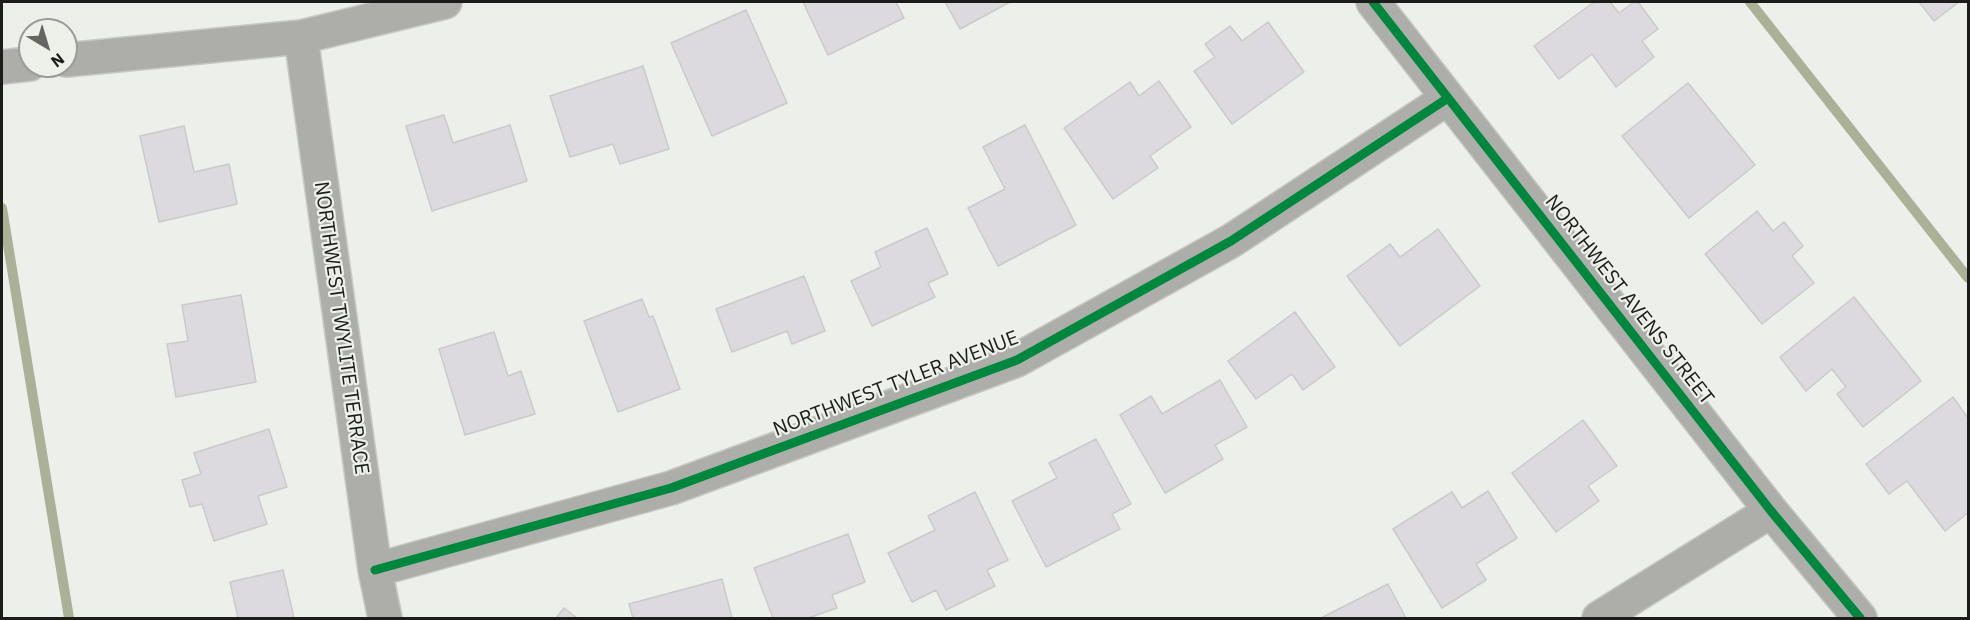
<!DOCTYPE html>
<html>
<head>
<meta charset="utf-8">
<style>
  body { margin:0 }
  #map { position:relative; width:1970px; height:620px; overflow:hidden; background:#edefeb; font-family:"IBM Plex Sans",sans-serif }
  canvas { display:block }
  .frame { position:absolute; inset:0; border:3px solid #1c1d1a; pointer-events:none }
  .north { position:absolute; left:18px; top:18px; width:60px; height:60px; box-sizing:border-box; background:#eef1e9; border:2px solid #9a9c96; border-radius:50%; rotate:142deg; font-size:16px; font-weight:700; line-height:24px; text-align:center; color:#1c1d1a }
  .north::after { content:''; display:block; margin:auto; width:21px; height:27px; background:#656663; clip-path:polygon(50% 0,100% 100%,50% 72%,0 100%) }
</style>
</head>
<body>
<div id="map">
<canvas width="1970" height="620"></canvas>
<div class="frame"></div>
<div class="north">N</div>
</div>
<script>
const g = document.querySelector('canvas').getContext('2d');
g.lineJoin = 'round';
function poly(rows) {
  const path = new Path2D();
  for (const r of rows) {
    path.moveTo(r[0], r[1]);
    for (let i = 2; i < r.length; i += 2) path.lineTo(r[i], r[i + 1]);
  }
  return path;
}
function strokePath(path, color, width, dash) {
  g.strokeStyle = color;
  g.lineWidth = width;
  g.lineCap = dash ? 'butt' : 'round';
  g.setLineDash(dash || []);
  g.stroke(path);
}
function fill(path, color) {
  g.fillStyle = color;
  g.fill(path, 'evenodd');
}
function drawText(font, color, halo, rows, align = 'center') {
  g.font = font + ' "IBM Plex Sans",sans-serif';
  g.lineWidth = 4.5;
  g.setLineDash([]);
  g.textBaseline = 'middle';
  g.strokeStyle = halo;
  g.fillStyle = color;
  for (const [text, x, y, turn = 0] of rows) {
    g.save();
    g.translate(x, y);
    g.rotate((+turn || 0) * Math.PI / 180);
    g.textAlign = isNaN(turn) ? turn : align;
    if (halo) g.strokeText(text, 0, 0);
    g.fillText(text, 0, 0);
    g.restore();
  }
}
const stream = poly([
  [1750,2,1968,278],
  [2,208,69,618]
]);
const building = poly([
  [803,2,896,2,904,18,828,55,803,2],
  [945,2,1010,2,960,29,945,2],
  [1594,2,1610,2,1619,13,1634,2,1638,2,1658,29,1642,41,1654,57,1616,87,1592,54,1559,79,1534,46,1594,2],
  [1919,2,1959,2,1934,21,1919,2],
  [746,10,787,103,712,136,671,43,746,10],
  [1268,22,1304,72,1232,124,1194,71,1215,57,1205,44,1230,26,1242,41,1268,22],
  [643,66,669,149,620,164,613,144,570,157,550,96,643,66],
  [1159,81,1191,127,1150,156,1158,168,1113,199,1064,128,1130,82,1139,96,1159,81],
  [1688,83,1755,165,1689,218,1622,136,1688,83],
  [444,115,453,143,510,125,527,181,432,211,406,126,444,115],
  [1025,125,1076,225,998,266,968,208,1005,189,983,147,1025,125],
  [184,126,194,172,229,164,237,204,159,222,140,136,184,126],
  [1757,211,1773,231,1784,222,1803,246,1792,256,1814,283,1762,324,1705,254,1757,211],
  [927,228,948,274,928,283,935,297,872,326,851,281,881,267,875,252,927,228],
  [1438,229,1480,286,1400,346,1347,276,1390,244,1400,257,1438,229],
  [804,276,825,331,792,344,787,331,732,352,716,309,804,276],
  [241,295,256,382,176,397,167,344,188,341,182,305,241,295],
  [1854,297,1921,381,1863,427,1837,394,1846,387,1832,369,1806,391,1780,357,1854,297],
  [642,299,649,317,653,316,680,389,618,412,584,321,642,299],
  [1295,312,1335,367,1303,390,1292,374,1256,399,1228,361,1295,312],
  [494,332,508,376,521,371,535,414,465,435,439,349,494,332],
  [1220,380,1247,427,1215,445,1223,459,1165,493,1120,415,1151,396,1162,414,1220,380],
  [1953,397,1968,418,1968,513,1945,531,1907,481,1889,494,1866,464,1953,397],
  [1583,420,1617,466,1588,486,1599,501,1556,532,1512,473,1583,420],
  [269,429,287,487,258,496,267,524,214,541,202,504,190,507,182,480,201,474,194,453,269,429],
  [1096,439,1131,504,1112,514,1120,529,1046,567,1012,501,1057,478,1049,463,1096,439],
  [1488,491,1517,538,1476,564,1486,580,1442,608,1393,529,1452,492,1462,508,1488,491],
  [975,492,1008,560,987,570,995,586,946,610,936,590,912,602,888,553,935,530,928,516,975,492],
  [848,534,865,582,832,595,837,608,808,618,773,618,754,568,848,534],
  [283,570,294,618,238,618,230,582,283,570],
  [722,579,732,618,633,618,629,604,722,579],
  [1388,584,1406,618,1321,618,1388,584],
  [564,608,577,618,556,618,564,608]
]);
const minor = poly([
  [1373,2,1771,511,1860,618],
  [301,37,375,570,385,618],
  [66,60,301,37,445,2],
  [2,67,30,64],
  [375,570,671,488,1017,360,1231,241,1448,98],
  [1599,618,1771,511]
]);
const cycleway = poly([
  [1373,2,1771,511,1860,618],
  [375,570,671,488,1017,360,1231,241,1448,98]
]);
const streetNames = [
  ["NORTHWEST AVENS STREET",1629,300,52],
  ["NORTHWEST TWYLITE TERRACE",341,328,82],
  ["NORTHWEST TYLER AVENUE",896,384,-21]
];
strokePath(stream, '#aab196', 10);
fill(building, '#dddadf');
strokePath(building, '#cacaca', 1.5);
strokePath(minor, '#c7c8c6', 36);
strokePath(minor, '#adaeaa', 33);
strokePath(cycleway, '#00873e', 9);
drawText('20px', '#1c1d1a', '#eef1e9', streetNames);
</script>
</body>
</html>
